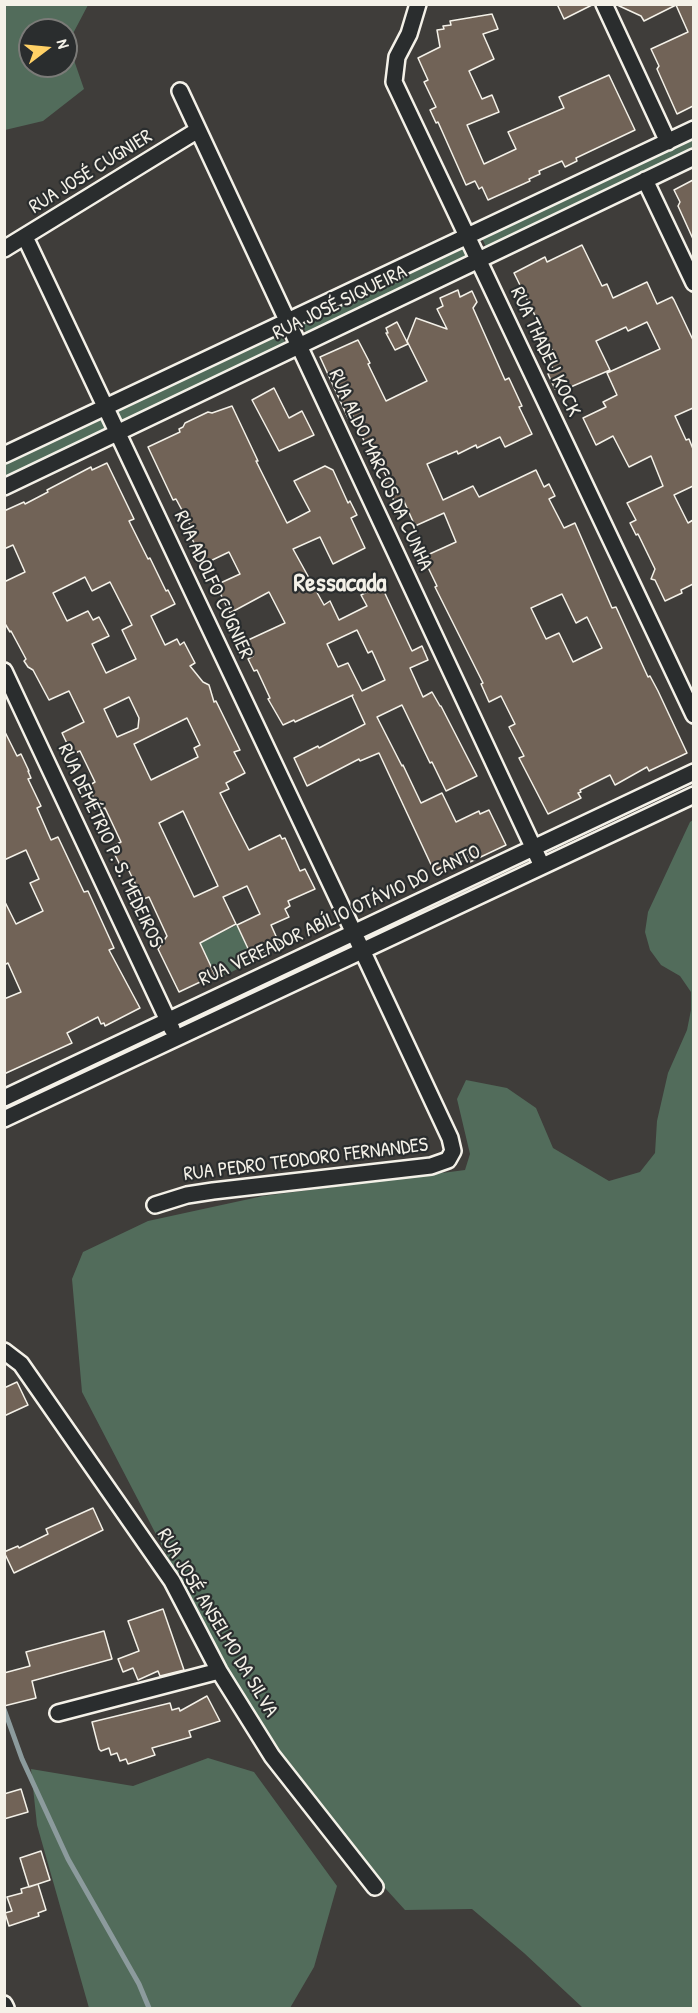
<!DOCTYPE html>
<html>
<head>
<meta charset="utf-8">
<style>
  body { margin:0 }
  #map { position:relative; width:698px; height:2013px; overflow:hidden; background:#3f3d3a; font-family:"Patrick Hand",sans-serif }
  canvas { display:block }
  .frame { position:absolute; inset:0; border:6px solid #f4f1e8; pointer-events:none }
  .north { position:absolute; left:18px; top:18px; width:60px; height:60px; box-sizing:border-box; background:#2a2d2e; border:2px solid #7b7b78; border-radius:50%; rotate:74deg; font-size:16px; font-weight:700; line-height:24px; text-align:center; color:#f4f1e8 }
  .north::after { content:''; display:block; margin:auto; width:21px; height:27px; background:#ffd166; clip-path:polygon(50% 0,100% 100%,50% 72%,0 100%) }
</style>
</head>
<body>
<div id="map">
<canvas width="698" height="2013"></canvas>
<div class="frame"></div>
<div class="north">N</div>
</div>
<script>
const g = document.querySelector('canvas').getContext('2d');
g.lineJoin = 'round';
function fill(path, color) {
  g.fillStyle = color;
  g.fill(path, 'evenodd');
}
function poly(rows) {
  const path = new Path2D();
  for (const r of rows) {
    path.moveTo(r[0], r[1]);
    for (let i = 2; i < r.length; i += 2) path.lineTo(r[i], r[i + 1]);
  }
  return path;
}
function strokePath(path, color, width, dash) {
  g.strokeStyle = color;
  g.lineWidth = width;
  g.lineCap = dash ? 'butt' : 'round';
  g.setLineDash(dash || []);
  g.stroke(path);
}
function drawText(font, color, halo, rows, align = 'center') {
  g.font = font + ' "Patrick Hand",sans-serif';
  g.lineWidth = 4.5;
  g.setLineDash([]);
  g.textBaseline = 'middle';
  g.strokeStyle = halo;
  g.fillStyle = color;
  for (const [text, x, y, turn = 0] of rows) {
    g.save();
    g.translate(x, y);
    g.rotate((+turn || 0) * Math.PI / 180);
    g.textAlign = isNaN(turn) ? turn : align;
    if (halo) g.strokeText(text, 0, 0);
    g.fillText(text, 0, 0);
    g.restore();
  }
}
const green = poly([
  [4,5,88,5,68,43,84,89,43,121,5,130],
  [30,30,66,30,66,66,30,66],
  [693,136,693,150,487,249,481,236],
  [462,245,468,258,307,335,301,321],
  [280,332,286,345,123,423,116,408],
  [101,416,107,430,5,479,5,461],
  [693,820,693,2008,583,2008,524,1953,472,1909,405,1910,296,1790,239,1694,82,1392,72,1279,83,1252,148,1221,263,1196,465,1170,470,1154,457,1099,466,1080,507,1088,536,1108,553,1148,609,1181,640,1172,655,1153,657,1121,668,1073,687,1030,691,1010,691,992,680,976,661,965,650,950,645,932,648,912,690,822],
  [237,925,254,961,217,979,200,943],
  [208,1758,254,1772,337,1886,314,1967,290,2008,89,2008,37,1825,31,1769,133,1786]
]);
const stream = poly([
  [4,1709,22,1759,68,1859,139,1984,149,2008]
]);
const building = poly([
  [557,4,594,4,564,19,557,4],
  [615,4,693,4,693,106,677,114,657,69,659,66,651,49,688,32,676,5,644,21,641,16,615,4],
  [492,14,498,29,483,34,494,59,469,71,482,99,492,95,499,112,467,125,484,164,516,149,508,132,564,108,559,97,609,75,635,130,576,158,577,161,565,167,562,161,539,171,540,174,529,179,530,181,488,200,482,187,479,189,475,181,466,185,438,122,436,123,430,110,436,107,424,82,428,80,418,58,440,47,437,30,444,29,443,26,451,25,450,21,492,14],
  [693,180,693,239,678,206,680,202,674,190,693,180],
  [582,245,602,286,607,284,613,298,647,282,657,304,672,297,674,300,693,340,693,408,675,416,686,440,689,439,693,449,693,486,674,495,688,523,693,520,693,584,681,590,682,593,665,601,655,580,651,579,655,569,638,534,636,535,630,523,636,520,627,503,663,486,651,456,629,467,613,436,596,445,583,418,606,407,603,402,617,395,607,373,660,349,647,322,628,331,626,327,596,341,610,370,566,389,564,384,555,389,548,374,554,371,550,363,557,360,514,273,545,257,547,262,582,245],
  [458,290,460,297,472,291,477,302,473,308,505,380,509,378,522,406,519,407,532,434,505,447,500,437,477,448,476,445,458,454,457,451,427,464,443,500,473,486,479,497,536,470,544,487,549,484,555,496,549,499,564,528,575,523,612,608,616,607,648,677,650,676,658,691,687,753,649,771,647,767,615,785,610,775,580,790,581,792,578,793,581,798,548,814,519,758,524,756,509,727,515,724,501,696,489,702,481,684,483,683,435,587,437,586,423,557,456,542,444,513,415,526,402,497,394,501,385,482,387,481,386,476,369,442,365,443,353,416,348,418,320,357,358,340,370,363,368,364,386,401,427,381,407,341,416,318,447,329,437,309,443,306,440,298,458,290],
  [562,594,576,623,587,617,602,648,573,662,559,633,546,639,531,608,562,594],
  [397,322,408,344,395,350,386,333,388,333,386,328,397,322],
  [274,388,289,418,302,411,314,435,279,451,252,400,274,388],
  [232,406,258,461,256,461,287,523,310,511,294,481,325,466,333,470,348,503,350,501,357,515,351,518,365,548,333,564,320,537,293,549,324,605,330,601,339,620,367,606,361,595,381,585,412,651,422,646,428,660,410,668,423,697,432,692,440,706,441,706,477,776,446,791,432,762,430,763,402,705,377,717,402,766,403,765,421,803,442,793,456,822,479,811,480,814,489,810,506,845,470,862,467,855,434,871,379,753,360,761,359,759,307,786,294,758,318,746,319,748,365,724,352,696,353,695,295,722,294,720,283,725,268,699,270,698,257,670,254,671,248,659,253,656,246,641,285,623,269,592,230,613,216,585,240,574,229,552,204,564,187,528,191,527,176,499,173,500,148,447,180,432,179,429,183,427,185,423,208,412,212,413,232,406],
  [357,630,368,653,372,651,385,680,362,691,348,663,338,667,327,644,357,630],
  [107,463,134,519,129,521,148,559,150,558,166,591,168,590,175,604,151,616,165,645,177,639,180,645,184,642,195,663,190,666,203,682,209,685,214,702,216,701,240,750,234,752,245,773,226,783,229,789,220,793,234,821,249,850,280,835,282,839,285,838,300,871,305,869,315,889,288,901,290,906,285,909,289,917,271,925,280,945,252,957,237,925,260,914,247,886,223,897,236,924,200,943,215,975,179,992,158,949,167,936,149,897,143,899,128,869,123,871,111,847,121,842,105,808,100,811,88,786,95,782,80,751,72,754,62,733,84,722,69,691,49,700,33,670,28,667,24,661,26,659,11,631,10,632,4,622,4,582,25,572,13,545,4,549,4,511,24,502,25,504,48,492,47,490,91,467,92,470,107,463],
  [85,577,92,591,110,582,132,625,122,630,136,659,106,673,92,644,109,636,99,617,93,620,88,611,67,621,53,593,85,577],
  [129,697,139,718,138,728,117,737,104,709,129,697],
  [187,718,200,745,194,748,198,757,151,780,134,744,187,718],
  [183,811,218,886,194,897,159,823,183,811],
  [4,730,17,756,21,754,29,771,28,771,31,778,28,779,41,806,37,808,51,840,58,837,84,892,88,891,114,948,109,950,140,1008,105,1026,104,1023,101,1024,98,1017,67,1033,72,1043,4,1074,4,999,21,992,8,963,4,965,4,900,16,924,43,911,30,883,39,879,26,850,4,860,4,730],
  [17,1382,28,1405,4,1416,4,1388,17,1382],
  [93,1508,103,1530,14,1573,4,1552,18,1546,19,1548,48,1534,46,1529,93,1508],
  [163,1609,184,1670,160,1676,158,1671,138,1680,133,1668,123,1672,118,1659,139,1651,128,1621,163,1609],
  [104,1631,112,1659,32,1681,36,1698,4,1706,4,1673,30,1666,26,1652,104,1631],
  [207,1696,220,1721,189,1731,191,1737,152,1748,155,1755,128,1764,126,1759,120,1761,117,1753,111,1755,109,1748,101,1751,99,1749,92,1722,170,1703,172,1710,179,1708,180,1711,207,1696],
  [21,1789,28,1812,4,1819,4,1794,21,1789],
  [41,1851,50,1880,29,1887,20,1858,41,1851],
  [38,1884,46,1910,38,1913,39,1916,9,1926,5,1913,12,1911,7,1897,22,1893,21,1889,38,1884]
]);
const street = poly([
  [418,4,409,34,397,57,394,82,694,715],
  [604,4,668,142],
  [180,91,542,866],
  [645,180,694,283],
  [25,237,354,933,450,1138,453,1151,448,1160,431,1166,213,1191,187,1195,155,1205],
  [4,249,198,130],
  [4,455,694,129],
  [4,487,694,157],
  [4,671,172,1029],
  [4,1098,694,772],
  [4,1119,694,795],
  [4,1351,21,1364,172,1581,219,1671,272,1756,375,1887],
  [58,1713,219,1671],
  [4,2004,6,2008]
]);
const streetNames = [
  ["RUA JOSÉ CUGNIER",91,172,-32],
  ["RUA JOSÉ SIQUEIRA",340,303,-26],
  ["RUA THADEU KOCK",545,352,65],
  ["RUA ALDO MARCOS DA CUNHA",380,470,65],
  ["RUA ADOLFO CUGNIER",213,585,65],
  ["RUA DEMÉTRIO P. S. MEDEIROS",110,846,65],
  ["RUA VEREADOR ABÍLIO OTÁVIO DO CANTO",340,916,-25],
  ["RUA PEDRO TEODORO FERNANDES",306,1160,-7],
  ["RUA JOSÉ ANSELMO DA SILVA",217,1623,59]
];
const districtNames = [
  ["Ressacada",340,584]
];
fill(green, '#526c5b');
strokePath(stream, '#8c9b9d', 5);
fill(building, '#716357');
strokePath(building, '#f4f1e8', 1.5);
strokePath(street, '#f4f1e8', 20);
strokePath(street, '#2a2d2e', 15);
drawText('20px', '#f4f1e8', '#2a2d2e', streetNames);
drawText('bold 26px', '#f4f1e8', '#2a2d2e', districtNames);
</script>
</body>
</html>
